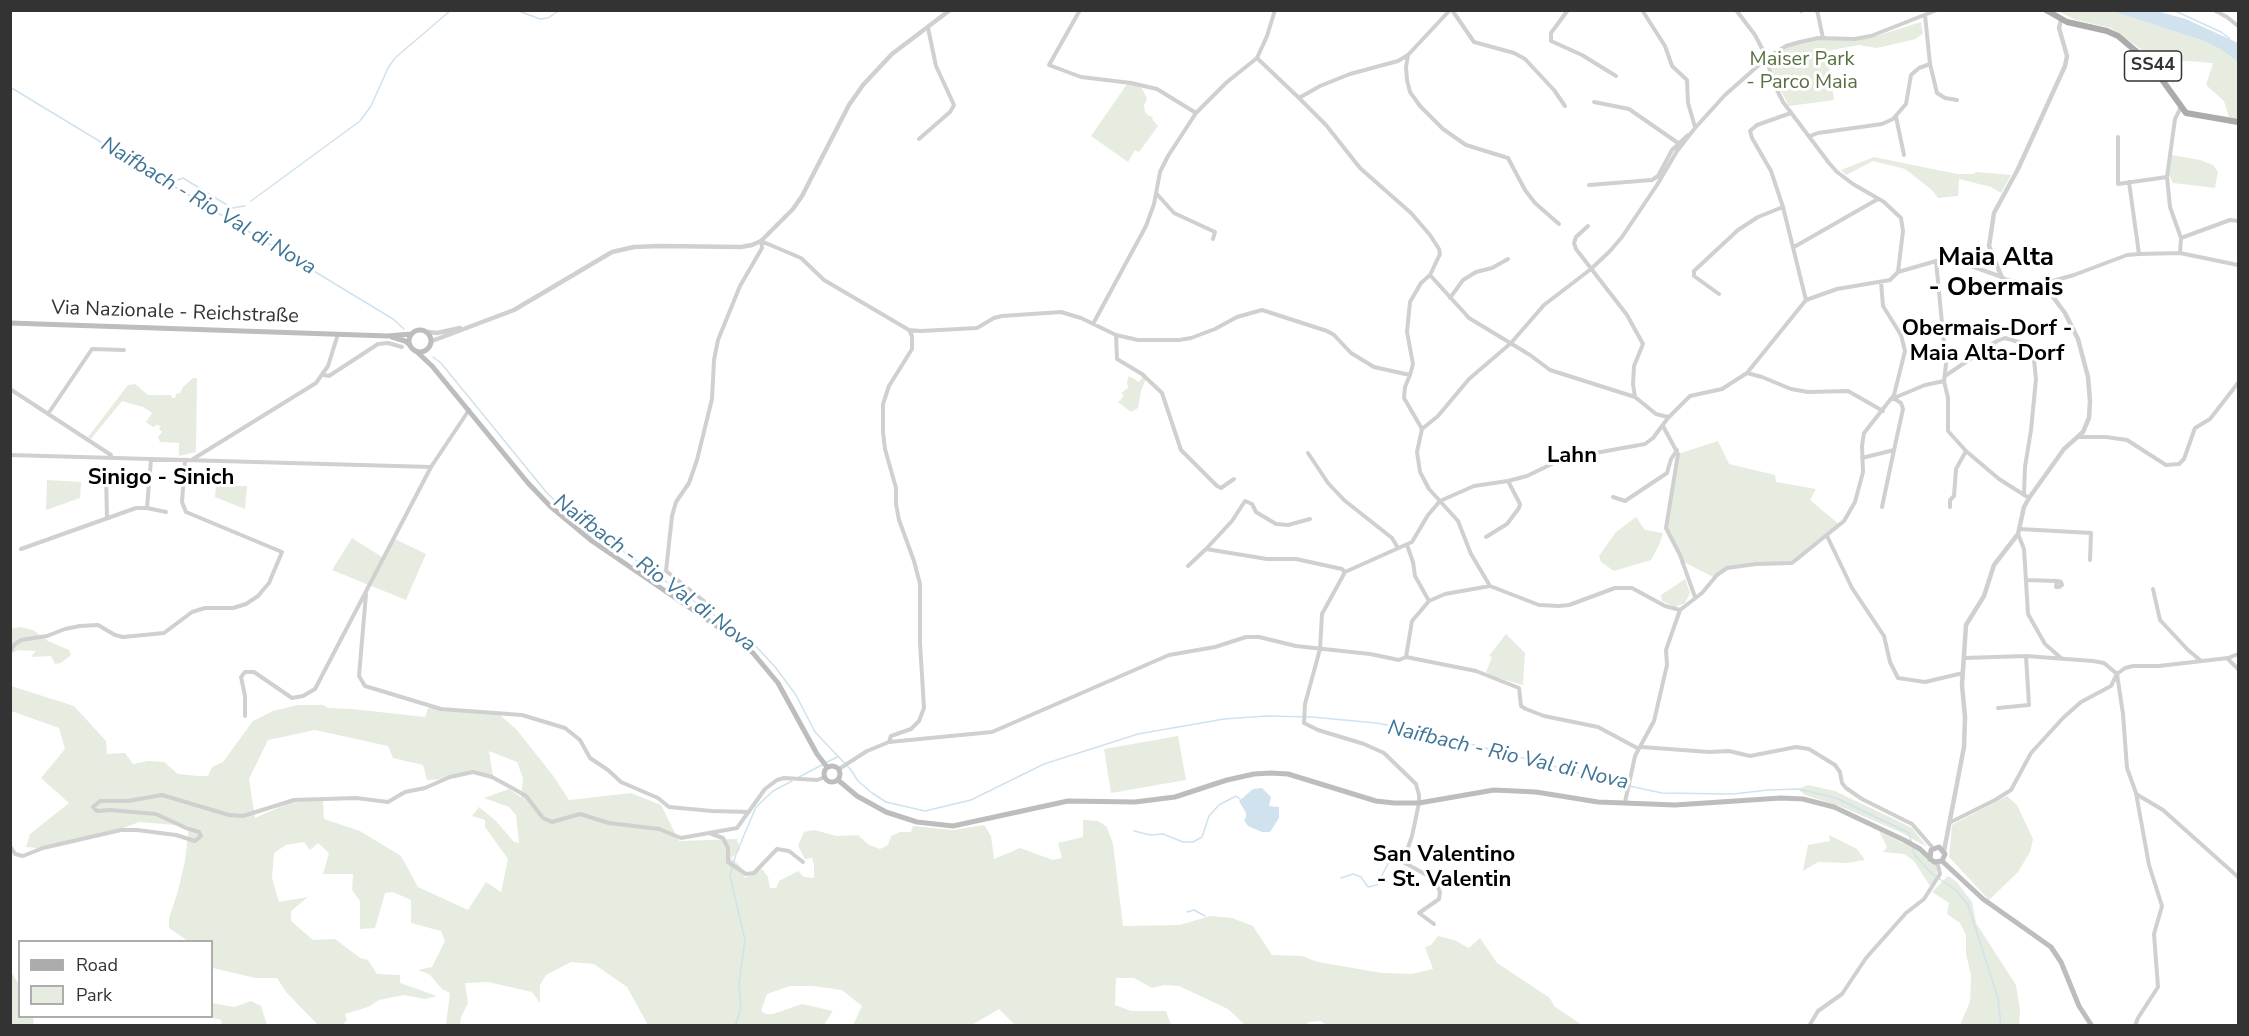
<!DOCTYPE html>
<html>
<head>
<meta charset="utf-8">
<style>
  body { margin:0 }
  #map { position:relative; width:2249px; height:1036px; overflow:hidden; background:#fff; font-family:"Nunito Sans",sans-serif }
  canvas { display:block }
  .frame { position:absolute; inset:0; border:12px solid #333; pointer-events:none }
  .legend { position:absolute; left:18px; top:940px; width:195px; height:78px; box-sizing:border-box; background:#fff; border:2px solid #adadad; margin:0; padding:8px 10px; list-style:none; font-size:18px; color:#333 }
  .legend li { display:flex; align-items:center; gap:12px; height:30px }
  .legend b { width:30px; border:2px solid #adadad }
</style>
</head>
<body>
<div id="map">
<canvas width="2249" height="1036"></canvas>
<div class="frame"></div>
<ul class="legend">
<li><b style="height:8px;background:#ababab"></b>Road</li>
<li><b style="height:16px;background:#e6ecdf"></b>Park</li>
</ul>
</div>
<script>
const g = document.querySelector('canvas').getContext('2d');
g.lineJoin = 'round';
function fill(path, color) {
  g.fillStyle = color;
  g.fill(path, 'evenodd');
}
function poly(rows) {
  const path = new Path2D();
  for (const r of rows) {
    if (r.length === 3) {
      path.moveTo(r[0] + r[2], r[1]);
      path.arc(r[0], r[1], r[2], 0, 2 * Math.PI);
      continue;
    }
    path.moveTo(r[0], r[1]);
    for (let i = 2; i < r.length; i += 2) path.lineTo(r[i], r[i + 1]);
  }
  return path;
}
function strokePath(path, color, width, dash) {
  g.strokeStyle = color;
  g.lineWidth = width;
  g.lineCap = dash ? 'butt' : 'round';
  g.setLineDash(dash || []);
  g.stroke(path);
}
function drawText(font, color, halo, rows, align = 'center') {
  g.font = font + ' "Nunito Sans",sans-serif';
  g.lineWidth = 6;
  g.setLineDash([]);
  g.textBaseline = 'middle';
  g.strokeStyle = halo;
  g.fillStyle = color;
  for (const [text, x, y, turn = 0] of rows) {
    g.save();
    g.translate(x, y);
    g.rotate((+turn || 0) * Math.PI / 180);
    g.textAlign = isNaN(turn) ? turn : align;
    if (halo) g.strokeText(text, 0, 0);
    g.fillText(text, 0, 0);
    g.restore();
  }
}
const green = poly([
  [2058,11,2112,11,2204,41,2220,49,2238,62,2238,120,2229,117,2224,101,2206,85,2213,63,2173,60,2174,85,2160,63,2111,28,2076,20],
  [1921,22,1923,33,1916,39,1877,48,1859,45,1827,51,1834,100,1789,106,1775,79,1768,58,1786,47,1818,39,1867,39],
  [1127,84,1138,85,1143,90,1147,99,1144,105,1145,112,1149,116,1153,117,1152,119,1158,126,1139,152,1135,150,1128,162,1091,136],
  [2172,155,2200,160,2213,165,2218,172,2215,188,2173,183,2169,175],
  [1874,157,1957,174,1974,174,1976,172,2011,175,2001,193,1991,187,1959,179,1958,196,1938,198,1932,190,1905,169,1873,161,1846,175,1841,170],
  [1129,376,1139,382,1143,377,1146,379,1141,391,1138,408,1131,412,1118,402,1124,396,1121,393,1128,388,1127,382],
  [193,378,197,378,196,452,179,456,179,443,160,442,158,437,162,432,159,429,161,426,156,425,153,427,146,422,152,413,143,407,122,401,91,439,88,437,128,385,135,384,148,395,171,395,172,398,175,398,176,394,180,393,183,387],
  [1718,441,1729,464,1775,475,1776,482,1816,489,1810,500,1840,525,1792,563,1772,563,1727,568,1715,578,1682,561,1666,528,1678,454],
  [47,480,81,482,80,498,46,510],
  [216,486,247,486,245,509,215,497],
  [1636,517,1645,530,1663,533,1659,545,1651,560,1614,571,1601,562,1599,556,1616,532],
  [352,538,382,557,395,539,426,554,406,600,332,570],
  [1685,579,1690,593,1685,603,1675,607,1662,601,1661,595],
  [21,627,33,630,48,641,69,650,71,655,61,663,55,664,51,656,31,657,36,651,18,650,11,654,10,629],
  [1506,634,1525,653,1523,685,1492,676,1486,672,1492,657,1489,656],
  [11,686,74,706,106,741,107,754,125,753,133,764,148,761,164,762,178,774,198,776,208,776,212,767,223,762,253,721,273,711,298,705,323,705,328,708,352,709,425,717,428,708,499,714,517,730,554,777,569,800,631,793,661,805,679,841,737,839,740,850,731,858,741,867,745,878,762,869,768,877,770,888,776,888,779,881,798,871,804,877,814,878,814,864,812,858,805,859,798,846,804,832,814,830,837,836,858,835,869,845,880,849,888,845,891,836,900,832,911,832,913,826,953,830,984,825,991,836,994,859,1020,848,1053,860,1062,858,1058,843,1083,837,1083,820,1098,821,1107,827,1113,844,1123,926,1180,925,1210,916,1232,918,1253,926,1272,955,1302,956,1318,962,1382,973,1412,974,1433,969,1425,947,1431,945,1438,936,1454,940,1469,948,1480,938,1497,963,1550,998,1554,1006,1582,1025,1327,1026,1321,1021,1309,1022,1305,1025,1245,1025,1228,1009,1179,986,1164,985,1152,988,1134,978,1116,978,1115,1005,1131,1011,1166,1011,1171,1025,1015,1025,999,1009,972,1025,853,1025,862,1006,842,990,812,986,790,986,767,994,761,1011,766,1014,773,1014,802,1004,833,1011,824,1025,648,1025,627,987,594,964,571,962,546,975,540,985,540,1003,532,992,488,982,465,983,468,1003,461,1017,460,1025,446,1025,450,993,442,989,429,974,418,970,432,967,445,941,441,931,411,923,411,900,393,892,385,893,375,928,360,929,360,901,352,890,353,874,323,874,329,853,318,843,310,850,304,842,286,845,274,853,272,878,279,902,308,897,291,911,291,921,313,940,335,939,360,958,368,960,377,974,400,975,400,983,437,996,425,999,404,995,379,1000,368,1007,345,1014,347,1020,343,1025,318,1025,286,992,277,978,255,978,213,968,212,967,212,942,188,941,169,928,169,918,178,891,185,861,189,826,139,822,116,831,38,848,26,847,30,834,69,803,41,778,65,749,59,728,11,711],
  [315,730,388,746,393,758,423,765,427,780,446,779,476,771,493,776,489,751,517,762,523,778,521,797,509,789,484,798,509,807,516,815,519,843,514,842,496,821,479,807,472,816,485,820,485,827,508,859,501,892,486,882,468,910,418,887,401,856,360,831,324,819,323,800,289,803,255,818,249,779,268,740],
  [1178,736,1186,780,1111,793,1104,749],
  [1808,785,1835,791,1898,821,1912,828,1927,847,1900,832,1842,807,1805,795,1798,789],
  [2007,796,2017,805,2033,839,2030,852,2018,872,1989,900,1949,857,1952,825],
  [1879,831,1921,852,1937,867,1937,875,1930,886,1914,861,1904,854,1883,852,1887,847],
  [1829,835,1857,849,1865,860,1847,863,1818,862,1803,871,1808,845,1830,841],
  [1948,876,1956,881,1972,902,1976,923,2016,985,2020,1009,2019,1025,1960,1025,1970,1002,1971,975,1966,954,1966,935,1960,923,1947,914,1949,903,1932,892],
  [11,972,19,984,20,1016,33,1017,34,1025,11,1025],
  [251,1001,261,1006,267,1025,222,1025,221,1020,209,1017,212,1016,212,1003,234,1007]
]);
const water = poly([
  [2112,11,2156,11,2186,19,2238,43,2238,62,2220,49,2204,41],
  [1262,788,1271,797,1269,806,1279,807,1279,818,1270,832,1262,832,1248,826,1244,820,1246,818,1246,813,1239,801,1253,789]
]);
const stream = poly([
  [516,10,540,19,548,18,560,10],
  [2173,10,2221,32,2229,38,2230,41],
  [10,87,393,319,404,329],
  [2238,144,2238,145],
  [170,183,183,178,232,208,245,206],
  [251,201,360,121,371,106,388,68,395,58,451,10],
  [433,357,441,363,547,493,566,511,752,642,776,668,796,695,815,732,851,770,858,781,872,793,886,802,925,811,971,800,1044,764,1138,734,1224,719,1266,716,1312,717,1376,723,1422,731,1620,784,1662,793,1733,794,1768,790,1798,789,1836,798,1909,833,1911,841],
  [799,777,837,757],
  [1134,831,1150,835,1163,834,1183,842,1193,842,1202,837,1209,816,1219,805,1236,796,1240,799],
  [1913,849,1914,854,1932,874,1956,890,1968,905,1998,998,2001,1026],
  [1341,878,1353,874,1361,877,1368,887,1377,885,1393,854],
  [1187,912,1194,910,1205,916],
  [735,1026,741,1008,739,984,745,940,730,876,736,854,756,807,773,791,792,781]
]);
const minor = poly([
  [1080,10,1049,65,1081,77,1131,83,1157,89,1196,113],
  [1452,10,1474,42,1514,53,1525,59,1554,90,1565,106],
  [1568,10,1551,33,1551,41,1582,55,1616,76],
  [1642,10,1665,46,1672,66,1687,80,1688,103,1695,127],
  [1736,10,1755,35,1767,58,1772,80,1783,102,1829,163,1837,172,1853,184,1884,202,1901,218,1903,231,1898,272],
  [1817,10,1823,38],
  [2214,10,2227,17,2238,26],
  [1801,11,1802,10],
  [1925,15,1930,64,1937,93,1945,98,1957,100],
  [1408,55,1406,67,1407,80,1410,92,1420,106,1443,129,1466,145,1508,158,1525,190,1535,203,1559,224],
  [1257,58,1299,98,1320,86,1350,74,1398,61,1408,55,1450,10],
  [1299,98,1326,125,1360,168,1411,213,1430,235,1439,249,1440,254,1430,275,1421,283,1410,302,1407,332,1413,364,1410,375],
  [1594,102,1629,109,1678,143],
  [1791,113,1757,125,1750,131,1752,138,1771,171,1783,207,1806,300],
  [1896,117,1904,155],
  [1810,136,1818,133,1882,124,1893,119,1906,104,1911,75,1919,68,1930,64],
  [2118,137,2118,184,2167,177],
  [919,139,950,112,954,105,936,66,928,28],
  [2129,182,2139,254],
  [1589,185,1652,180,1658,176,1672,150,1688,135],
  [1156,193,1174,213,1215,232,1213,239],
  [1588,226,1576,237,1574,243,1576,249,1627,315,1643,344,1634,366,1633,384,1635,397],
  [2181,238,2230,220,2238,221],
  [1794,247,1878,199],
  [2180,253,2181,238,2170,207,2167,177,2175,119,2181,107],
  [1936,261,1946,364,1944,381,1948,398,1948,431,1966,451,1999,479,2029,498],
  [1430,275,1469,318,1530,355,1550,370,1635,397,1656,414,1668,417],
  [2042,284,2074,275,2127,255,2139,254,2180,253,2238,265],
  [1719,294,1694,276,1694,271,1738,230,1758,217,1783,207],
  [1450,298,1463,280,1476,272,1492,268,1508,259],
  [1093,324,1146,226,1154,204,1160,172,1168,156,1196,113,1227,82,1257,58,1267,36,1275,10],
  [909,330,921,331,977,328,994,318,1002,316,1061,312,1081,318,1116,335,1138,340,1179,340,1191,338,1215,329,1237,317,1262,310,1327,331,1334,335,1351,353,1374,367,1410,375,1405,387,1404,398,1422,429],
  [1116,335,1117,359,1142,374,1162,393,1181,450,1217,486,1221,488,1234,479],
  [1747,373,1762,377,1791,389,1808,392,1848,391,1883,411],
  [324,375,329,376,378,344,388,343,402,347],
  [1945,376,1997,341,2005,338,2029,345,2034,360,2036,379,2031,430,2025,467,2024,494],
  [10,389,111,455],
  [1894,398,1925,385,1944,381],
  [48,414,92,349,124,350],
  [1663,426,1678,454,1666,528,1680,555,1695,597],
  [2079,437,2106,437,2127,440,2166,465,2179,464,2184,459,2195,428,2210,419,2238,383],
  [1308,453,1328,483,1344,500,1392,538,1398,548],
  [10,455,431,467],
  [1862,458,1894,450,1903,409,1901,403,1893,398],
  [193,459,316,383,328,366,338,334],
  [106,476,107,518],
  [1613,497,1625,501,1667,473,1671,459,1677,450],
  [1882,507,1894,450],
  [1950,507,1950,500,1954,496,1956,469,1966,451],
  [147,508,151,459],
  [2020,529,2091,533,2090,560],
  [2018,534,2024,549,2028,614,2045,644,2061,658],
  [1827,536,1852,588,1884,636,1890,662,1898,678,1925,682,1963,673],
  [1486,537,1507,524,1519,508,1520,504,1508,481],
  [1407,545,1413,562,1415,576,1429,601],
  [21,549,136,508,147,508,166,512],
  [1206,549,1232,521,1245,501,1252,504,1256,512,1276,524,1288,525,1310,519],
  [1188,566,1206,549,1267,559,1296,559,1342,569,1345,572],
  [2026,580,2057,581,2061,582,2062,585,2059,587,2056,587,2057,581],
  [2153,589,2160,620,2188,650,2200,660],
  [366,594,359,676,365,686,441,709,522,715,565,728,580,740,590,758,608,770,621,782,658,798,669,807,712,811,749,812],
  [1680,610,1665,606,1632,588,1615,588,1569,605,1559,606,1539,605,1490,586,1471,554,1458,521,1429,489,1420,472,1417,452,1422,429,1438,416,1469,379,1511,343,1544,305,1591,269,1610,251,1622,237,1657,185,1677,151,1695,128,1725,95,1768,57,1786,46,1800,42,1818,38,1854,39,1871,36,1937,10],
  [697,612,704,601,666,571,672,516,676,502,689,483,697,460,712,399,714,360,718,340,740,286,762,248,761,241,801,258,824,280,909,330,912,336,912,349,889,386,883,404,883,432,885,449,896,488,896,504,899,520,914,561,920,584,920,643,924,708,919,721,911,729,891,736,889,742],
  [10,651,15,644,21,640,47,636,65,629,80,626,98,625,115,635,123,637,164,633,192,612,205,608,233,608,246,604,258,596,269,583,282,552,186,512,182,502,185,460],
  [1406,657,1412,621,1429,601,1445,594,1490,586],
  [1964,658,2026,656,2093,661,2104,663,2117,674],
  [2228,659,2238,669],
  [2117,674,2123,714,2127,768,2136,793,2149,865,2162,906,2154,934,2158,987,2138,1018,2135,1026],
  [1998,708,2029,705,2026,656],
  [245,716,245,696,241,677,245,672,254,672,292,698,303,696,315,689,431,467,469,410],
  [1642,747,1709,752,1729,751,1750,756,1796,747,1809,749,1835,765,1840,772,1842,783,1846,788,1862,799,1912,824,1933,848],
  [839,769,867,751,889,742,992,732,1169,655,1215,647,1246,637,1259,637,1296,646,1370,654,1399,660,1406,657,1476,671,1519,688,1521,706,1526,709,1544,716,1598,727,1639,749],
  [2136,794,2163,810,2238,877],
  [1625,802,1635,756,1654,721,1667,665,1666,650,1680,610,1702,593,1717,575,1727,568,1756,564,1792,563,1844,521,1855,502,1863,472,1862,446,1864,433,1894,395,1905,351,1901,335,1883,306,1881,282],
  [1949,823,1995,800,2011,790,2031,753,2063,718,2081,702,2111,686,2117,674,2125,668,2133,666,2159,666,2228,658,2238,654],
  [709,833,723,838,728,848,728,862,746,874,754,873,777,849,789,851,803,862],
  [10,846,15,854,23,856,43,848,121,830,137,830,176,835,195,841,201,836,199,832,186,828,156,814,110,810,97,811,93,807,100,801,128,801,162,795,229,815,243,816,294,800,356,798,388,802,405,792,425,788,450,777,473,772,492,777,514,789,526,796,543,818,552,822,580,814,609,823,659,829,681,838,737,828,765,789,777,780,784,778,817,780,825,777],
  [1934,862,1938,865,1940,874],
  [1434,924,1419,913,1439,899,1440,892,1434,879,1403,862,1412,836,1419,803,1419,795,1416,784,1384,753,1364,744,1318,730,1304,723,1305,704,1320,649,1322,614,1345,572,1412,542,1428,515,1440,501,1474,486,1508,481,1527,476,1562,459,1645,444,1653,438,1668,418,1690,396,1722,389,1747,373,1806,300,1837,289,1890,280,1898,272,1936,261,1965,264,2002,277],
  [1809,1026,1818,1011,1842,994,1866,958,1906,913,1924,899,1940,874]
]);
const tertiary = poly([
  [428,332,437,333,460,328],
  [432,341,514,310,612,252,634,247,660,246,741,247,752,245,761,241,793,209,802,196,849,105,863,85,892,54,950,10],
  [1944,851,1964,747,1965,717,1962,685,1966,625,1984,596,1994,565,2018,534,2024,507,2029,498,2064,449,2083,432,2089,418,2090,401,2088,377,2078,339,2065,313,2044,285,2010,281,2002,278,1989,246,1994,213,2018,169,2065,66,2067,56,2059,28,2061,20]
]);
const secondary = poly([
  [10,323,388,336,411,334],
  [420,341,11],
  [392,337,405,341,410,345],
  [416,351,432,366,528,483,550,506,592,541,734,638,753,653,778,683,817,754,827,767],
  [832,774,8],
  [838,780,857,796,886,812,917,822,953,826,1068,801,1135,802,1175,797,1227,780,1254,774,1271,773,1288,774,1376,801,1394,803,1419,803,1494,790,1536,792,1598,802,1675,805,1781,798,1803,799,1834,807,1904,840,1920,849,1934,862,1942,861],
  [1930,859,1931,850,1939,847,1945,854,1942,861],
  [1942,861,1983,899,2051,947,2061,962,2079,1006,2092,1026]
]);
const primary = poly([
  [2046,10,2067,22,2107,31,2118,36,2150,63,2186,113,2238,122]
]);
const shields = [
  [2153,66,57]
];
const shieldNames = [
  ["SS44",2153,66]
];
const parkNames = [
  ["Maiser Park",1802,60],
  ["- Parco Maia",1802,83]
];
const streetNames = [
  ["Via Nazionale - Reichstraße",175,313,2]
];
const waterNames = [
  ["Naifbach - Rio Val di Nova",208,207,31],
  ["Naifbach - Rio Val di Nova",654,574,37],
  ["Naifbach - Rio Val di Nova",1508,756,13]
];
const quarterNames = [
  ["Obermais-Dorf -",1987,330],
  ["Maia Alta-Dorf",1987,355],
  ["Lahn",1572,457],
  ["Sinigo - Sinich",161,479],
  ["San Valentino",1444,856],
  ["- St. Valentin",1444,881]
];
const districtNames = [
  ["Maia Alta",1996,259],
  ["- Obermais",1996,289]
];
fill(green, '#e6ecdf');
fill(water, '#cfe2ee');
strokePath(stream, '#cfe2ee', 1.5);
strokePath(minor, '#d0d0d0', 4);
strokePath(tertiary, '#d0d0d0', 4.5);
strokePath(secondary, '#bdbdbd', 5);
strokePath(primary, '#ababab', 6);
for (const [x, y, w] of shields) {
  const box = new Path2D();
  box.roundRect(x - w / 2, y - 15, w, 30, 4.5);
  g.fillStyle = '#fff';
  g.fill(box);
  strokePath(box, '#333', 1.5);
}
drawText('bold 18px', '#333', null, shieldNames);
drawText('20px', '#56703f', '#fff', parkNames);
drawText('20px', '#333', '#fff', streetNames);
drawText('italic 21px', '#3f7597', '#fff', waterNames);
drawText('bold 22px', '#000', '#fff', quarterNames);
drawText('bold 26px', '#000', '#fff', districtNames);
</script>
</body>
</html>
